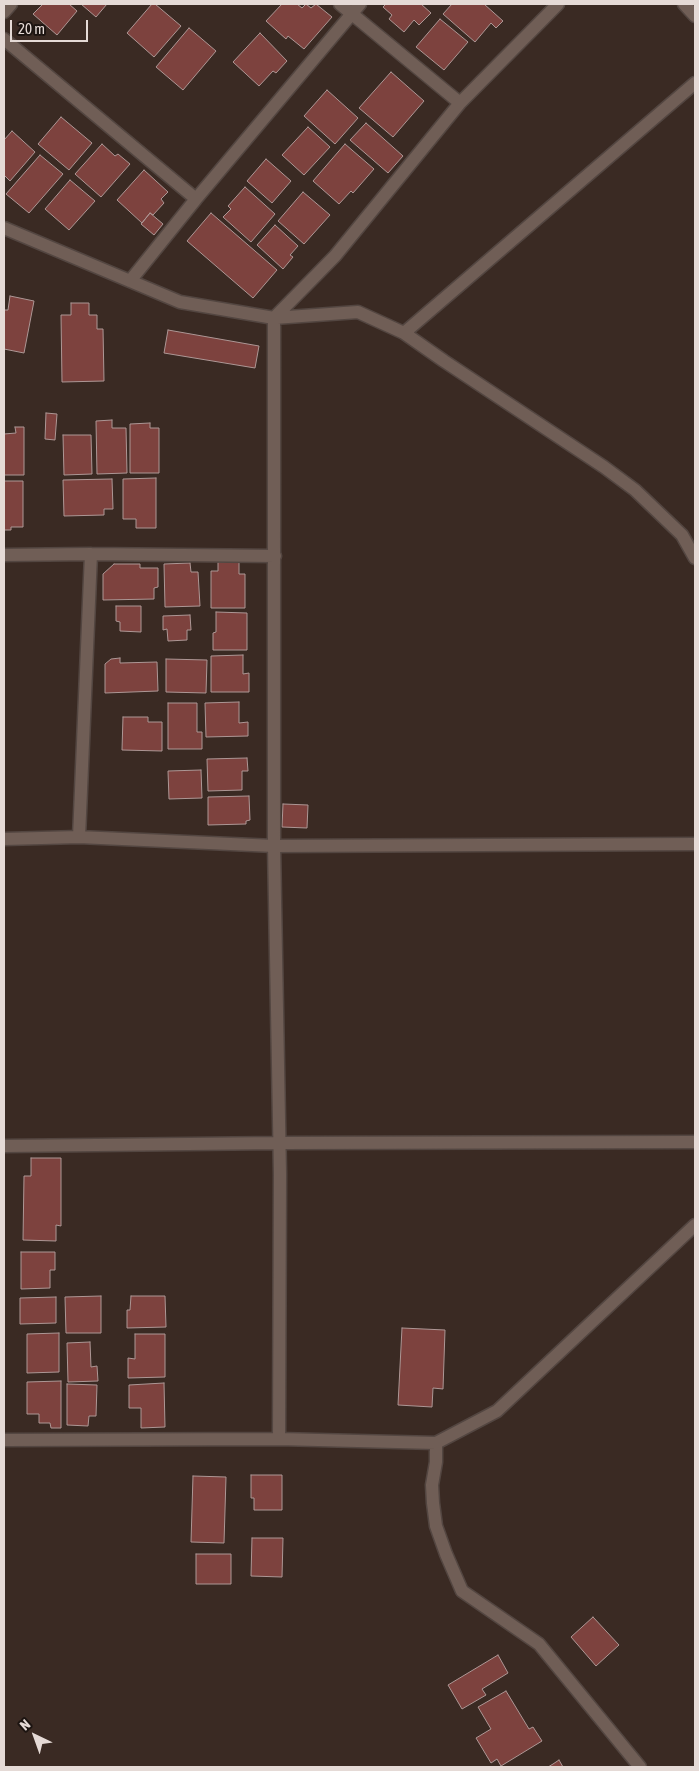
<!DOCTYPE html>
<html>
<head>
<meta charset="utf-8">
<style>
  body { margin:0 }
  #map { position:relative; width:699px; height:1771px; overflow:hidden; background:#3a2a23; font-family:"Asap Condensed",sans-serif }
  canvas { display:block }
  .frame { position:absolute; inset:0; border:5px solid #e5dad6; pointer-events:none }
  .north { position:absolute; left:10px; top:1711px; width:50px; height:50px; -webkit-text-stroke:4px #1c1411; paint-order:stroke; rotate:318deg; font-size:14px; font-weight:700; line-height:20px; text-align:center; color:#e5dad6 }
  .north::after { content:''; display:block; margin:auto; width:18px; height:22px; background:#e5dad6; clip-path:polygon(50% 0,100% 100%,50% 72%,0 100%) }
  .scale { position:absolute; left:10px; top:20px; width:78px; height:22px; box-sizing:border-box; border:2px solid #e5dad6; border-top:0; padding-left:6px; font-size:15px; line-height:18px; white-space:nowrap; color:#e5dad6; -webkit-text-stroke:4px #1c1411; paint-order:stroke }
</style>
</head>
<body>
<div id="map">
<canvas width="699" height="1771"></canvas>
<div class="frame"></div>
<div class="north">N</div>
<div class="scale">20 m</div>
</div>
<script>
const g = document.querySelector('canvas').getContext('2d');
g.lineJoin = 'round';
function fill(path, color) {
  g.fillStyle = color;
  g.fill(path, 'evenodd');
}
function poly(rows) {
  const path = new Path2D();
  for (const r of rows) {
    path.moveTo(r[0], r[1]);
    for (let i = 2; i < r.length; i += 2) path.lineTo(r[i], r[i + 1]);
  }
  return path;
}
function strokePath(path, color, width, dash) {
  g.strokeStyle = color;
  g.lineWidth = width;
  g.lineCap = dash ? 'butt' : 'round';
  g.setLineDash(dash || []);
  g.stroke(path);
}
const building = poly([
  [43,4,69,4,77,11,57,35,33,14,43,4],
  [81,4,107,4,96,17,81,4],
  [152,4,155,4,181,26,154,57,127,33,152,4],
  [282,4,297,4,302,8,306,4,311,8,316,4,332,17,304,49,288,36,286,39,266,21,282,4],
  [386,4,421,4,431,13,419,25,414,20,404,32,389,19,392,15,383,7,386,4],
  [452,4,484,4,503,21,496,28,491,23,475,42,443,14,452,4],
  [440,19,468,42,444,70,416,47,440,19],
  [189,28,216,51,183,90,156,67,189,28],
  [260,33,287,61,276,73,273,71,259,86,233,62,260,33],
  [391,72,424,101,393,137,359,108,391,72],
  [327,90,358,118,335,144,304,116,327,90],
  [61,117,92,143,69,170,38,144,61,117],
  [366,123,403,156,388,173,350,140,366,123],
  [308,127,330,147,304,175,282,155,308,127],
  [12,131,35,152,10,181,4,175,4,140,12,131],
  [102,144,115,156,118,154,130,164,101,197,75,174,102,144],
  [345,144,374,169,353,193,351,191,339,204,313,181,345,144],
  [40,155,63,174,29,213,6,194,40,155],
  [266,159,291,181,272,203,247,181,266,159],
  [144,170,168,192,161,199,164,203,153,215,150,213,142,223,117,200,144,170],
  [70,180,95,201,69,230,45,209,70,180],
  [245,187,275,214,251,242,223,217,231,209,228,206,245,187],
  [303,192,330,215,304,244,278,221,303,192],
  [150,213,163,224,154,235,141,224,150,213],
  [211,213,277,270,253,298,187,241,211,213],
  [275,225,298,246,290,255,293,257,283,269,257,245,275,225],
  [10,296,34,301,24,353,4,349,4,310,8,310,10,296],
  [71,303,89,303,89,315,97,315,97,329,103,329,104,381,62,382,61,315,71,315,71,303],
  [168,330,259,346,255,368,164,353,168,330],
  [46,413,57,414,55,440,45,439,46,413],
  [112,420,112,428,126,428,127,473,97,474,96,421,112,420],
  [150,423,150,428,159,428,159,473,130,473,130,424,150,423],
  [15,427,24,427,24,475,4,475,4,434,16,433,15,427],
  [63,435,91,435,92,474,64,475,63,435],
  [156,478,156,528,136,528,136,519,123,519,123,479,156,478],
  [112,479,113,509,104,509,104,515,64,516,63,480,112,479],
  [4,481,23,481,23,527,11,527,11,530,4,530,4,481],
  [218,562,239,562,239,574,245,574,245,608,211,608,211,571,218,571,218,562],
  [190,563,191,572,198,572,200,606,165,607,164,564,190,563],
  [114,564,140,564,140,568,158,568,158,587,154,588,154,599,103,600,103,574,114,564],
  [116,606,141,606,141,632,120,631,120,622,116,621,116,606],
  [216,612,247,613,247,650,213,650,213,633,216,632,216,612],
  [190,615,191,630,187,630,187,640,168,641,167,629,163,630,163,616,190,615],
  [243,655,243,674,249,673,249,692,211,692,211,656,243,655],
  [120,658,120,663,157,662,158,691,105,693,105,664,111,659,120,658],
  [166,659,207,660,206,693,166,692,166,659],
  [239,702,239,723,248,722,248,736,206,737,205,703,239,702],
  [168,703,197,703,197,732,202,732,202,749,168,749,168,703],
  [123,717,148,717,148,722,162,722,162,751,122,750,123,717],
  [247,758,248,771,242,771,242,790,208,791,207,759,247,758],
  [201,770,202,798,169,799,168,771,201,770],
  [249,796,250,820,246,821,246,824,208,825,208,797,249,796],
  [283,804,308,805,307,828,282,827,283,804],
  [31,1158,61,1158,61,1226,56,1225,56,1241,23,1240,24,1176,31,1176,31,1158],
  [21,1252,55,1252,55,1270,50,1270,50,1288,21,1289,21,1252],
  [101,1296,101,1333,66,1333,65,1297,101,1296],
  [131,1296,165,1296,166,1327,127,1328,127,1310,130,1310,131,1296],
  [56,1297,56,1323,20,1324,20,1298,56,1297],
  [402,1328,445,1330,443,1389,433,1388,432,1407,398,1405,402,1328],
  [59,1333,59,1372,27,1373,27,1334,59,1333],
  [135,1334,165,1334,165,1377,128,1378,128,1358,135,1359,135,1334],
  [90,1342,91,1367,97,1366,98,1381,68,1382,67,1343,90,1342],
  [61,1381,61,1428,51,1428,50,1423,39,1423,39,1414,27,1414,27,1382,61,1381],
  [164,1383,165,1427,141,1428,141,1408,129,1408,129,1385,164,1383],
  [67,1384,97,1385,96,1416,89,1416,88,1426,67,1425,67,1384],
  [251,1475,282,1475,282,1510,254,1510,254,1498,251,1498,251,1475],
  [193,1476,226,1477,224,1543,191,1542,193,1476],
  [252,1538,283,1538,282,1577,251,1576,252,1538],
  [196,1554,231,1554,231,1584,196,1584,196,1554],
  [593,1617,619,1645,596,1666,571,1637,593,1617],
  [498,1655,508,1673,482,1689,486,1695,462,1709,448,1685,498,1655],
  [506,1691,529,1729,533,1727,542,1741,501,1766,497,1759,491,1763,476,1738,491,1729,478,1707,506,1691],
  [559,1760,563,1767,548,1767,553,1764,559,1760]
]);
const minor = poly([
  [340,4,460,103],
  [684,4,695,16],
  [4,12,11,4],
  [4,39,196,199,360,4],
  [4,228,180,302,274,318,358,312,404,333,444,361,604,467,635,490,682,535,695,558],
  [130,281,196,199],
  [404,333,695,83],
  [4,555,91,554,275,556],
  [79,837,91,554],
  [4,839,79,837,274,846,695,844],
  [4,1146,279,1143,695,1142],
  [279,1439,280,1174,274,846,274,318,335,256,460,103,558,4],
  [4,1440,279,1439,436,1443,497,1411,695,1225],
  [436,1443,436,1462,432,1485,433,1503,436,1526,446,1554,462,1591,539,1644,640,1767]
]);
fill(building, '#7d423e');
strokePath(building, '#ad9795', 1);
strokePath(minor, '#534641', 15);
strokePath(minor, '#705e56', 12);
</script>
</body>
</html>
